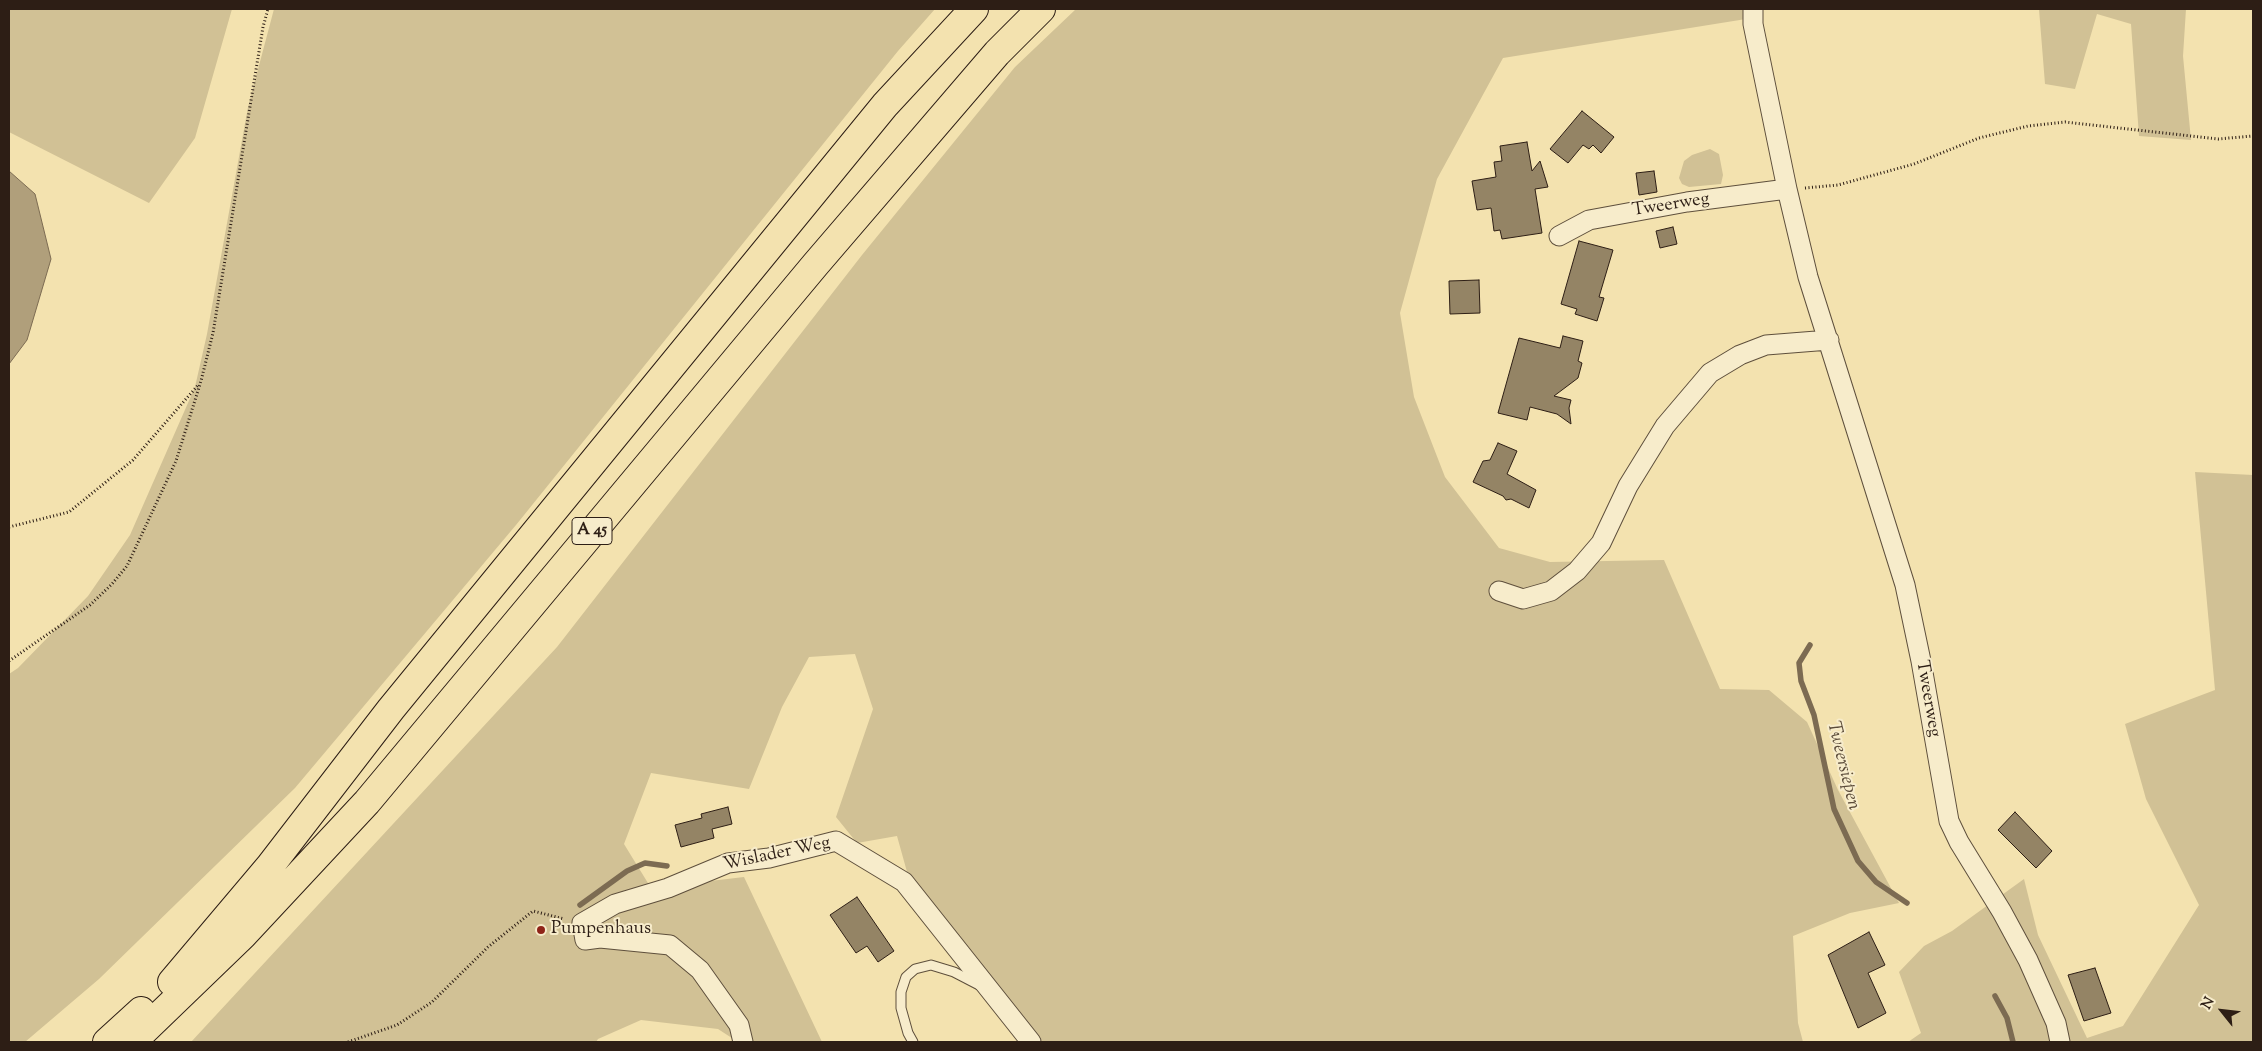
<!DOCTYPE html>
<html>
<head>
<meta charset="utf-8">
<style>
  body { margin:0 }
  #map { position:relative; width:2262px; height:1051px; overflow:hidden; background:#f3e2af; font-family:"Sorts Mill Goudy",serif }
  canvas { display:block }
  .frame { position:absolute; inset:0; border:10px solid #2d1e15; pointer-events:none }
  .north { position:absolute; left:2197px; top:986px; width:50px; height:50px; -webkit-text-stroke:4px #f7eccb; paint-order:stroke; rotate:299deg; font-size:14px; font-weight:700; line-height:20px; text-align:center; color:#2d1e15 }
  .north::after { content:''; display:block; margin:auto; width:18px; height:22px; background:#2d1e15; clip-path:polygon(50% 0,100% 100%,50% 72%,0 100%) }
</style>
</head>
<body>
<div id="map">
<canvas width="2262" height="1051"></canvas>
<div class="frame"></div>
<div class="north">N</div>
</div>
<script>
const g = document.querySelector('canvas').getContext('2d');
g.lineJoin = 'round';
function fill(path, color) {
  g.fillStyle = color;
  g.fill(path, 'evenodd');
}
function poly(rows) {
  const path = new Path2D();
  for (const r of rows) {
    path.moveTo(r[0], r[1]);
    for (let i = 2; i < r.length; i += 2) path.lineTo(r[i], r[i + 1]);
  }
  return path;
}
function strokePath(path, color, width, dash) {
  g.strokeStyle = color;
  g.lineWidth = width;
  g.lineCap = dash ? 'butt' : 'round';
  g.setLineDash(dash || []);
  g.stroke(path);
}
function drawText(font, color, halo, rows, align = 'center') {
  g.font = font + ' "Sorts Mill Goudy",serif';
  g.lineWidth = 4;
  g.setLineDash([]);
  g.textBaseline = 'middle';
  g.strokeStyle = halo;
  g.fillStyle = color;
  for (const [text, x, y, turn = 0] of rows) {
    g.save();
    g.translate(x, y);
    g.rotate((+turn || 0) * Math.PI / 180);
    g.textAlign = isNaN(turn) ? turn : align;
    if (halo) g.strokeText(text, 0, 0);
    g.fillText(text, 0, 0);
    g.restore();
  }
}
const green = poly([
  [9,9,232,9,195,138,149,203,9,132],
  [274,9,935,9,898,51,516,525,295,788,99,979,25,1042,9,1042,9,674,18,668,88,596,130,535,195,387,207,334,248,107],
  [1076,9,1746,9,1746,19,1503,58,1437,179,1400,313,1414,397,1445,477,1499,548,1550,562,1664,560,1720,689,1769,690,1807,722,1838,790,1899,903,1850,913,1793,936,1798,1023,1803,1042,1041,1042,909,879,897,836,857,843,836,817,873,709,855,654,809,657,782,707,749,789,651,773,624,844,651,888,744,877,822,1042,738,1042,718,1029,641,1020,598,1039,596,1042,191,1042,557,647,862,255,1015,67],
  [2039,9,2186,9,2183,56,2191,140,2139,136,2131,24,2097,14,2075,89,2045,84],
  [1710,149,1719,154,1723,175,1721,184,1689,187,1682,184,1679,178,1684,161,1692,155],
  [2195,472,2253,475,2253,1042,1908,1042,1921,1033,1899,972,1924,946,1952,931,2024,879,2038,935,2087,1038,2123,1026,2199,905,2146,799,2125,724,2215,690]
]);
const water = poly([
  [9,171,35,194,51,259,27,340,9,364,9,171]
]);
const stream = poly([
  [1810,645,1799,663,1801,681,1814,715,1834,809,1858,861,1876,882,1907,903],
  [580,905,627,871,645,863,667,866],
  [1995,996,2007,1018,2013,1042]
]);
const building = poly([
  [1582,111,1614,137,1601,153,1593,145,1589,149,1583,145,1568,163,1550,149,1582,111],
  [1527,142,1532,171,1540,161,1548,187,1535,189,1542,233,1502,239,1500,230,1494,231,1491,208,1477,210,1472,181,1496,177,1494,162,1502,161,1500,146,1527,142],
  [1654,171,1657,192,1639,195,1636,173,1654,171],
  [1673,227,1677,244,1660,248,1656,231,1673,227],
  [1579,241,1613,250,1599,297,1604,298,1597,321,1575,314,1577,309,1561,304,1579,241],
  [1479,280,1480,313,1450,314,1449,281,1479,280],
  [1563,336,1583,341,1578,361,1582,363,1578,378,1554,396,1571,400,1569,408,1571,424,1557,414,1530,407,1527,420,1498,413,1519,338,1560,348,1563,336],
  [1498,443,1517,451,1507,474,1536,490,1529,508,1511,499,1506,500,1503,496,1473,482,1483,461,1490,460,1498,443],
  [728,807,732,824,712,829,714,838,681,847,675,825,702,818,701,814,728,807],
  [2015,812,2052,851,2036,868,1998,830,2015,812],
  [857,897,894,951,878,962,867,946,856,953,830,915,857,897],
  [1869,932,1885,965,1868,973,1886,1013,1858,1028,1828,955,1869,932],
  [2095,968,2111,1013,2084,1021,2068,975,2095,968]
]);
const path = poly([
  [1805,188,1838,185,1914,164,1979,138,2028,126,2065,122,2218,139,2253,136],
  [9,527,69,512,133,460,199,384],
  [9,661,90,605,112,584,127,566,176,461,201,381,213,333,263,27,268,9],
  [348,1042,397,1025,432,1002,488,947,533,911,564,919]
]);
const lane = poly([
  [913,1042,908,1033,901,1008,901,992,906,977,915,969,931,965,954,972,981,986]
]);
const street = poly([
  [1753,9,1753,24,1787,189],
  [1559,236,1589,220,1687,202,1787,189,1808,277,1905,585,1921,661,1949,821,1959,842,2002,912,2028,960,2056,1023,2060,1042],
  [1499,591,1523,599,1551,591,1577,571,1601,543,1628,486,1665,426,1710,373,1740,355,1766,345,1829,340],
  [743,1042,739,1025,700,970,670,945,600,938,585,940,582,923,615,904,668,888,728,863,769,858,836,841,904,882,1031,1042]
]);
const highway = poly([
  [172,982,270,866,391,709,885,105,974,9],
  [107,1042,141,1011],
  [132,1042,242,936,367,802,815,265,997,53,1041,9]
]);
const markers = [
  [541,930,5,"#8f2418"]
];
const shields = [
  [592,531,40]
];
const shieldNames = [
  ["A 45",592,531]
];
const streetNames = [
  ["Tweerweg",1671,206,-9],
  ["Tweerweg",1927,699,80],
  ["Wislader Weg",777,855,-12]
];
const poiNames = [
  ["Pumpenhaus",551,930]
];
const waterNames = [
  ["Tweersiepen",1842,766,76]
];
fill(green, '#d1c195');
fill(water, '#b09f7b');
strokePath(water, '#7c6b52', 1);
strokePath(stream, '#7c6b52', 5.5);
fill(building, '#948465');
strokePath(building, '#2d1e15', 1);
strokePath(lane, '#5e4f3c', 11);
strokePath(street, '#5e4f3c', 21);
strokePath(highway, '#2d1e15', 30);
strokePath(path, '#2d1e15', 3, [1, 2.5]);
strokePath(lane, '#f7eccb', 9);
strokePath(street, '#f7eccb', 19);
strokePath(highway, '#f3e2af', 28);
for (const [x, y, r, color] of markers) {
  const dot = new Path2D();
  dot.arc(x, y, r, 0, 2 * Math.PI);
  g.fillStyle = color;
  g.fill(dot);
  strokePath(dot, '#f7eccb', 2);
}
for (const [x, y, w] of shields) {
  const box = new Path2D();
  box.roundRect(x - w / 2, y - 13.5, w, 27, 4);
  g.fillStyle = '#f7eccb';
  g.fill(box);
  strokePath(box, '#2d1e15', 1);
}
drawText('bold 16px', '#2d1e15', null, shieldNames);
drawText('18px', '#2d1e15', '#f7eccb', streetNames);
drawText('18px', '#2d1e15', '#f7eccb', poiNames, 'left');
drawText('italic 19px', '#5b4b39', '#f7eccb', waterNames);
</script>
</body>
</html>
